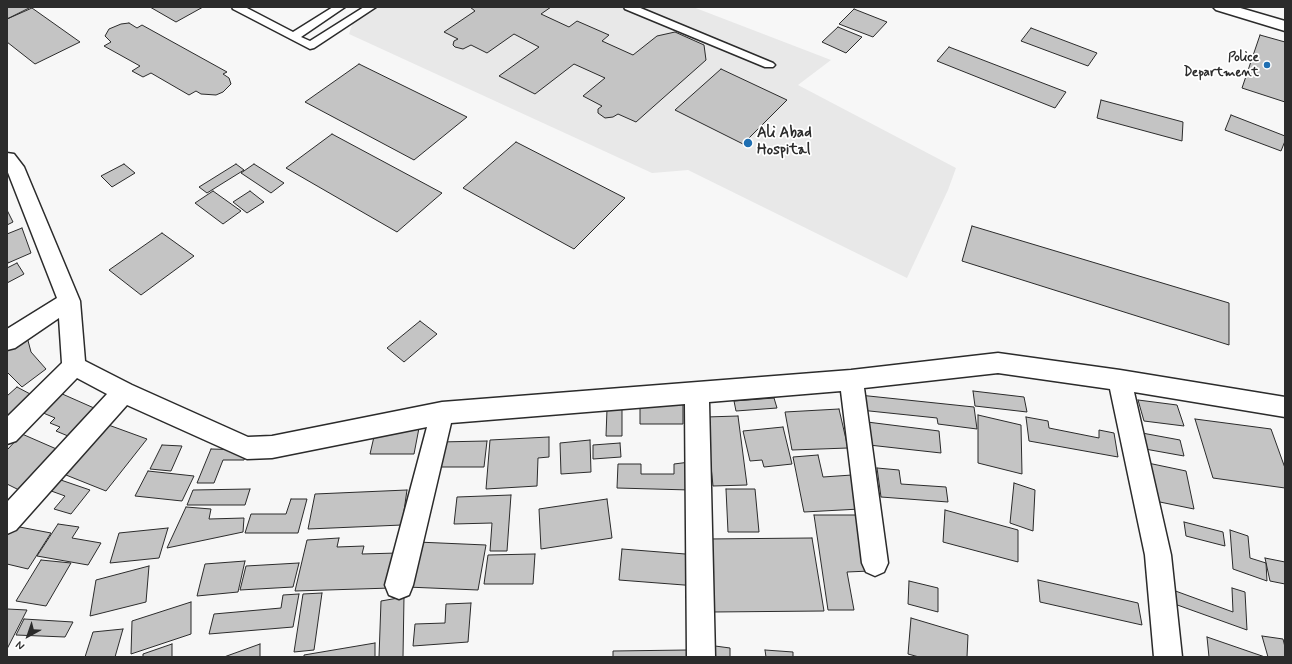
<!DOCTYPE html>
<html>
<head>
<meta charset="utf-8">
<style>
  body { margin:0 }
  #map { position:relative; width:1292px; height:664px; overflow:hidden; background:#f7f7f7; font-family:Mynerve,sans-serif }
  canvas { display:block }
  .frame { position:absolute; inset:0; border:8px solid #2b2b2b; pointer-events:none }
  .north { position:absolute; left:8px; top:616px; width:40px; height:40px; -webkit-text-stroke:3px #fff; paint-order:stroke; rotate:220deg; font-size:11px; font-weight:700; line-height:16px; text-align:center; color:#2b2b2b }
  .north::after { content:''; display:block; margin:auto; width:14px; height:18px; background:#2b2b2b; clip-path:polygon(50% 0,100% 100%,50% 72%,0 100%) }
</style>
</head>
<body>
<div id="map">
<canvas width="1292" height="664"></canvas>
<div class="frame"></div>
<div class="north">N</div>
</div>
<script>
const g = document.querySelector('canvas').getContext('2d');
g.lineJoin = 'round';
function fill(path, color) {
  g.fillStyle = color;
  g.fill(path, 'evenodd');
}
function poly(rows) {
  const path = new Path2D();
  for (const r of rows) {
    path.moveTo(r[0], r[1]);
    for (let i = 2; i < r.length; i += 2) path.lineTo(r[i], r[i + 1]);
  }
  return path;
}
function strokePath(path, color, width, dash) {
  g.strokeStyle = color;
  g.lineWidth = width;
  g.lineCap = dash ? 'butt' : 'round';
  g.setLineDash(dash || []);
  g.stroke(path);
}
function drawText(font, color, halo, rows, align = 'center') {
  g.font = font + ' Mynerve,sans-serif';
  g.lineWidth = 3.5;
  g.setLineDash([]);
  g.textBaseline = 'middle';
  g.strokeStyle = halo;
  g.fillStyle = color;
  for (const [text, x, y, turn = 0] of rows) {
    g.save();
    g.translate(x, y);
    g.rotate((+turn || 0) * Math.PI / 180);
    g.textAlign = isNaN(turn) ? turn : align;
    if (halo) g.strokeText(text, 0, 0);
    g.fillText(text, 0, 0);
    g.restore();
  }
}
const built = poly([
  [377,7,693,7,831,60,798,85,956,168,948,190,907,278,688,170,652,173,349,34,353,22]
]);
const building = poly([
  [7,7,31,7,7,19,7,7],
  [150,7,203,7,176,22,150,7],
  [470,7,551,7,541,14,569,27,577,21,609,35,602,41,633,55,657,36,675,32,704,45,706,60,636,122,618,114,613,117,605,118,598,113,598,109,602,106,583,96,605,78,574,64,535,94,499,76,539,47,514,34,487,53,471,45,463,49,455,47,453,45,454,41,458,39,444,32,475,11,470,7],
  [32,8,80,42,35,64,7,42,7,19,32,8],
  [854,9,887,22,873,37,839,24,854,9],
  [129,23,137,28,142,25,227,72,223,74,229,78,231,84,223,92,216,95,201,94,196,91,189,95,151,73,143,77,132,71,140,66,104,46,111,42,105,36,109,29,121,24,129,23],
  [838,27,862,37,846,53,822,42,838,27],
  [1031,28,1097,53,1088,66,1021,41,1031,28],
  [1260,35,1285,42,1285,102,1242,88,1260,35],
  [949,47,1066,92,1055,108,937,61,949,47],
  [359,64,467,117,414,160,305,102,359,64],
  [721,69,787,100,743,144,675,110,721,69],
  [1101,100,1183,122,1182,141,1097,118,1101,100],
  [1231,115,1285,136,1285,141,1281,151,1225,130,1231,115],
  [332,134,442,193,397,232,286,168,332,134],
  [516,142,625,198,574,249,463,188,516,142],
  [124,164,135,173,112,187,101,176,124,164],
  [236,164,244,170,207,193,199,187,236,164],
  [254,164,284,183,271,193,241,173,254,164],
  [213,191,241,211,223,224,195,203,213,191],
  [250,191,264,202,247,213,233,202,250,191],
  [7,210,13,222,7,225,7,210],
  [972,226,1229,303,1229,345,962,261,972,226],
  [22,228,31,253,8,263,7,259,7,234,22,228],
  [162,233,194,256,141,295,109,270,162,233],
  [17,263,24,274,7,283,7,268,17,263],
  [420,321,437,334,404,362,387,348,420,321],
  [26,333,31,352,46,369,22,387,7,372,7,346,26,333],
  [17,387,32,395,7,419,7,396,17,387],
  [973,391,1024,397,1027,412,975,406,973,391],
  [60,393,94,408,68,436,56,431,60,427,50,423,55,418,41,412,60,393],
  [859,395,974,407,977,429,938,424,937,418,860,410,859,395],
  [774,398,777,408,736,411,734,401,774,398],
  [1138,400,1177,405,1184,426,1144,421,1138,400],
  [640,404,683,404,683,424,640,424,640,404],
  [622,407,622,436,606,436,607,409,622,407],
  [839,409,848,448,792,450,785,412,839,409],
  [978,415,1021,425,1022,474,978,463,978,415],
  [738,416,747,485,713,486,706,417,738,416],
  [1026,417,1048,421,1049,428,1099,438,1099,430,1114,433,1118,457,1029,441,1026,417],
  [1195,419,1271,429,1285,468,1285,488,1213,478,1195,419],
  [867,422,939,431,941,453,869,445,867,422],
  [103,423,147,439,106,491,61,473,103,423],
  [783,427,792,464,764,467,762,460,750,461,743,431,783,427],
  [376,428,419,428,414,454,370,454,376,428],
  [1142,433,1180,440,1184,456,1145,449,1142,433],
  [22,434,61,451,23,492,7,484,7,450,22,434],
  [549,437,549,457,538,458,537,486,486,489,490,440,549,437],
  [590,440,591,472,561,474,560,443,590,440],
  [487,441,484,467,435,467,439,442,487,441],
  [620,443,621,457,593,459,593,445,620,443],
  [162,445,182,446,171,471,150,469,162,445],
  [211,449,248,450,244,460,223,460,214,483,197,483,211,449],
  [818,455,823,477,852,475,860,509,804,512,793,457,818,455],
  [690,462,690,490,617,488,618,464,641,464,641,474,674,474,674,464,690,462],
  [1143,462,1186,471,1194,509,1150,500,1143,462],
  [877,468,899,470,901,484,946,487,948,502,881,497,877,468],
  [148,471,194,476,182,501,135,496,148,471],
  [52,477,90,490,71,514,54,509,65,496,43,488,52,477],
  [1014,483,1035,490,1033,531,1010,523,1014,483],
  [250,489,245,505,187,505,193,490,250,489],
  [726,489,755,489,759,532,728,532,726,489],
  [407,490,402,525,308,529,315,494,407,490],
  [511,495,507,551,490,551,492,523,454,524,457,497,511,495],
  [291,499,307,499,298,533,245,533,251,514,286,514,291,499],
  [607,499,612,538,541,549,539,509,607,499],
  [186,507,211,509,209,519,244,518,243,532,167,548,186,507],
  [945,510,1018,530,1018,562,943,542,945,510],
  [814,515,859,515,870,571,847,572,854,610,828,610,814,515],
  [1184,522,1223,532,1225,546,1186,536,1184,522],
  [58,524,79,527,72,538,101,543,88,565,37,556,58,524],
  [9,525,51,533,28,569,7,564,7,527,9,525],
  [168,528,159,558,110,563,119,533,168,528],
  [1230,530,1248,536,1250,558,1266,563,1267,581,1233,569,1230,530],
  [339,538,337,547,364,546,362,554,397,553,391,588,295,591,307,540,339,538],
  [812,538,824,611,712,612,707,539,812,538],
  [417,542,486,545,478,590,407,587,417,542],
  [622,549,698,555,697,586,619,580,622,549],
  [535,554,533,584,484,584,488,555,535,554],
  [1265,558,1285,562,1285,584,1270,581,1265,558],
  [41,560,71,563,46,606,16,601,41,560],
  [245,561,238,592,197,596,205,564,245,561],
  [299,563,293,587,240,590,246,566,299,563],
  [149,566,146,602,90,616,96,580,149,566],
  [1038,580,1138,603,1142,625,1040,602,1038,580],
  [909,581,938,588,938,612,908,604,909,581],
  [1232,588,1245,592,1247,630,1169,602,1170,589,1233,612,1232,588],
  [322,593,314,650,294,652,303,594,322,593],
  [299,594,293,627,209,634,214,614,281,608,283,595,299,594],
  [404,597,403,657,379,657,381,601,404,597],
  [191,602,191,634,131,654,132,621,191,602],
  [471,603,468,642,413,646,415,624,445,623,446,604,471,603],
  [7,609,27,610,7,649,7,609],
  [911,618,968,635,967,657,919,657,908,654,911,618],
  [24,619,73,622,65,637,16,635,24,619],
  [123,629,115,657,85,657,93,632,123,629],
  [1262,636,1283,639,1285,647,1285,657,1268,657,1262,636],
  [1207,637,1265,657,1209,657,1207,637],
  [375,643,375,657,304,657,304,655,375,643],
  [172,644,172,657,143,657,143,654,172,644],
  [260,644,260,657,224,657,260,644],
  [715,646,730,648,730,657,715,657,715,646],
  [688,650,688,657,613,657,613,651,688,650],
  [765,650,793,652,793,657,766,657,765,650]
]);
const lane = poly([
  [232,7,245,7,293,32,333,7,345,7,301,37,310,41,364,7,376,7,314,48,310,49,233,9,232,7],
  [624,7,638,7,773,63,775,65,773,67,765,67,625,9,624,7]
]);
const street = poly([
  [7,153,14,154,24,167,80,301,85,361,132,385,248,437,272,436,442,402,851,370,998,353,1120,370,1285,397,1285,417,1134,392,1171,555,1182,657,1154,657,1145,555,1110,389,998,373,864,388,888,563,884,572,875,576,866,572,862,563,841,391,709,402,715,657,687,657,685,404,451,423,413,585,409,595,399,599,389,595,385,585,427,427,272,458,247,459,127,405,16,530,7,534,7,502,107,394,77,378,16,441,7,444,7,417,62,363,59,318,15,348,7,350,7,329,57,298,7,170,7,153]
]);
const secondary = poly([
  [1213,7,1237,7,1285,21,1285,31,1216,10,1213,7]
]);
const markers = [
  [1267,65,4,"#1f6fb2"],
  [748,143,5,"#1f6fb2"]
];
const farPoinames = [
  ["Police",1259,58],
  ["Department",1259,73]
];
const poiNames = [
  ["Ali Abad",757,134],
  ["Hospital",757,151]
];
fill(built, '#e8e8e8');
fill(building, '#c4c4c4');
strokePath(building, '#2b2b2b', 1);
strokePath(lane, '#2b2b2b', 3);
strokePath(street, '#2b2b2b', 3);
strokePath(secondary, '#2b2b2b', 3);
fill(lane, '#fff');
fill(street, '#fff');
fill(secondary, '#fff');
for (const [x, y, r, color] of markers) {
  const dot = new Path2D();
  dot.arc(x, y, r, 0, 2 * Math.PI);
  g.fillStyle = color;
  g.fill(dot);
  strokePath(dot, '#fff', 1.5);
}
drawText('bold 13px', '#2b2b2b', '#fff', farPoinames, 'right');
drawText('bold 15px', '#2b2b2b', '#fff', poiNames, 'left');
</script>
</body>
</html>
